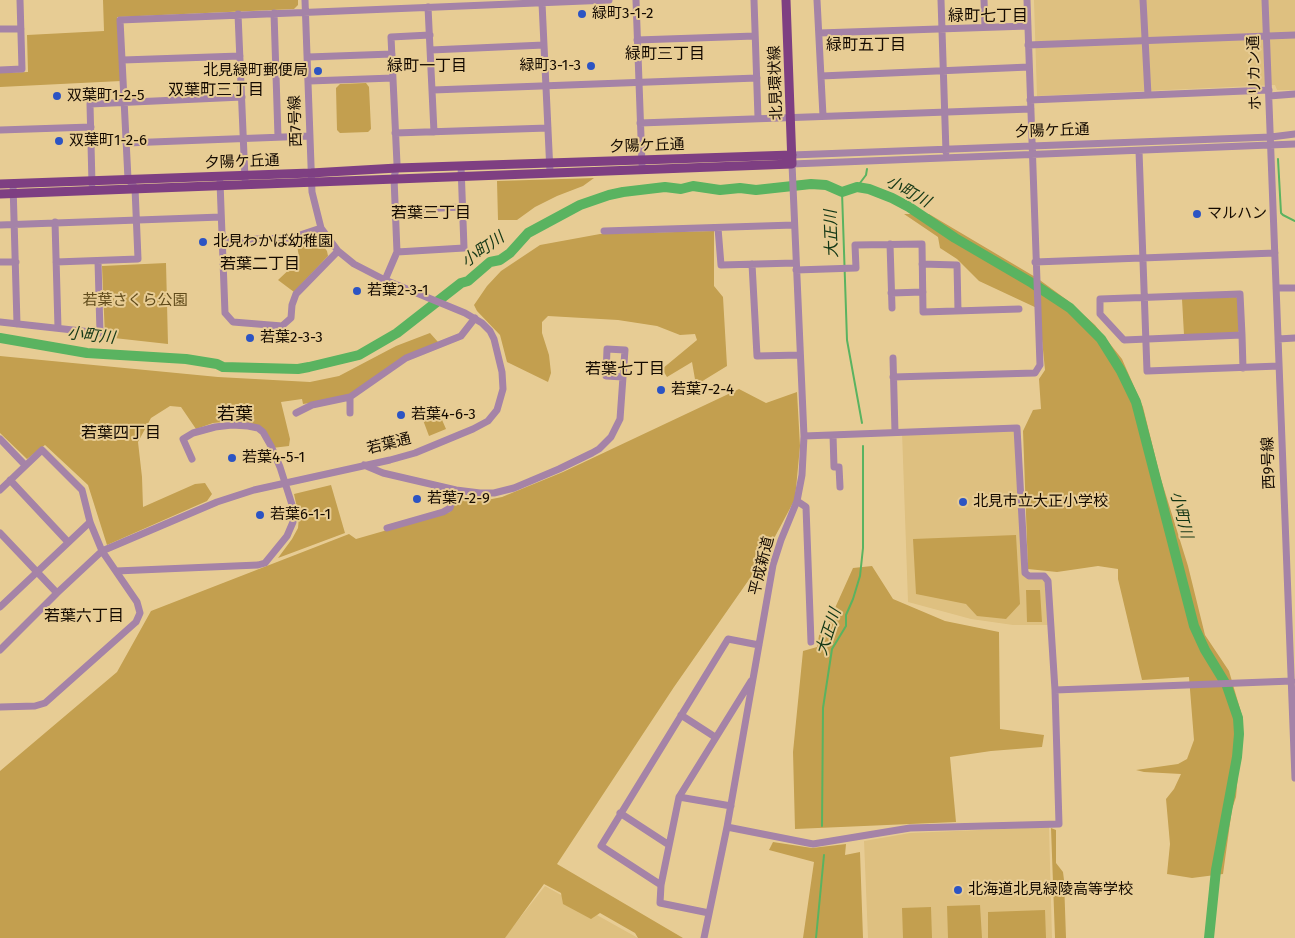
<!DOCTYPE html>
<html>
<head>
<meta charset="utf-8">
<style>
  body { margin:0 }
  canvas { display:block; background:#e7cc94 }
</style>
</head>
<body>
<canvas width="1295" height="938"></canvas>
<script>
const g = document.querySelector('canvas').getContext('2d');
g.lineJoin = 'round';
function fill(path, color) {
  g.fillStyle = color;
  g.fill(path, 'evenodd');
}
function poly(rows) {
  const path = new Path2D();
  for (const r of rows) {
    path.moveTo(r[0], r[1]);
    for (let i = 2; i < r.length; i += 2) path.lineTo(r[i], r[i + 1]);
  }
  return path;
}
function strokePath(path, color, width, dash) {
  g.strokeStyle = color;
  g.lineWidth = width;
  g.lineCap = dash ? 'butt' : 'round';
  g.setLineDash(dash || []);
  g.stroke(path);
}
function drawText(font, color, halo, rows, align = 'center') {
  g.font = font + ' "Fira Sans","Noto Sans JP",sans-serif';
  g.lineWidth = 4;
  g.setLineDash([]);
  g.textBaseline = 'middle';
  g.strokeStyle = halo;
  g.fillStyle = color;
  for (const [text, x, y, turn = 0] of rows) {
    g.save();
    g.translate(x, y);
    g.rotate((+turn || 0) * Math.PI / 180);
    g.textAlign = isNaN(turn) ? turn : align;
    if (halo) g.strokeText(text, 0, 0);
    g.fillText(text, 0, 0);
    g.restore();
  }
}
const built = poly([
  [1034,0,1295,0,1295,90,1277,90,1275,85,1037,96],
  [1017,428,1025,573,1044,576,1052,625,1013,625,971,619,908,602,902,432],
  [1049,827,1052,938,868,938,864,841,910,833],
  [545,886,638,938,504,938]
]);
const green = poly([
  [103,0,298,0,298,5,294,9,117,17,121,81,0,87,0,73,28,72,27,35,104,31],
  [366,83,369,87,371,129,368,132,340,133,337,130,336,88,340,84],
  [594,178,583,186,557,196,535,207,517,220,498,220,497,181],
  [904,214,929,214,1037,278,1067,300,1095,325,1122,359,1143,407,1160,476,1188,566,1205,635,1229,671,1243,719,1236,797,1232,809,1223,874,1192,878,1167,874,1170,844,1166,799,1174,789,1181,774,1144,772,1136,770,1178,764,1187,759,1194,740,1189,677,1142,680,1118,579,1118,569,1098,566,1057,572,1028,569,1023,431,1033,410,1041,409,1039,379,1045,370,1039,309,979,281,957,259,940,248,938,237],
  [714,231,714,286,723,297,727,366,696,385,692,362,667,377,662,369,697,340,695,334,680,335,657,326,618,320,548,316,542,322,542,333,549,355,551,373,548,382,507,362,500,335,477,311,474,305,487,286,501,271,540,245,600,234],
  [315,236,327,251,328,256,294,292,278,280,294,265,299,257,296,239],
  [166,263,168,344,105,337,102,266],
  [1236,297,1239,299,1240,330,1237,333,1184,335,1182,299],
  [430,333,438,342,348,396,323,401,303,404,302,399,281,402,290,439,289,446,272,448,269,437,251,423,233,421,213,423,196,429,181,407,170,406,151,418,138,442,142,477,143,507,195,484,205,483,212,494,207,501,107,545,88,485,45,445,27,459,0,433,0,356,218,377,310,382,339,376,396,346],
  [739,389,766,403,797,392,800,446,795,499,762,561,674,687,557,864,683,938,638,938,635,933,600,913,591,919,563,904,561,893,544,884,505,938,0,938,0,771,117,672,151,611,349,534,356,539,450,512,457,495,471,499,487,500,502,497,563,472],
  [439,413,446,429,429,436,423,420],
  [331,485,345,533,278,558,292,539,298,528,299,517,294,494],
  [1016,535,1020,604,1006,619,977,616,966,604,916,594,913,539],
  [872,566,893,599,945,621,999,632,1000,729,1044,735,1042,747,991,751,950,757,956,822,795,829,793,752,803,651,817,647,820,630,826,628,853,568],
  [1026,590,1040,590,1042,622,1027,622],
  [1051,828,1056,830,1056,863,1063,872,1064,880,1066,938,1055,938],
  [773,842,812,848,846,844,845,855,860,852,863,938,803,938,814,862,769,850],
  [980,905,982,938,948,938,947,906],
  [931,907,932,938,903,938,902,908],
  [1045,910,1046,938,988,938,988,912]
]);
const stream = poly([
  [1278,159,1281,213,1283,215,1295,221],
  [857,187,866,175,867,169],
  [842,192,847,340,862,423],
  [822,826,823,708,832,649,846,626,846,615,853,599,860,576,863,548,863,446],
  [816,938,824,855]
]);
const river = poly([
  [0,338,87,353,186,359,217,364,223,367,298,369,309,367,359,355,397,333,461,283,468,281,490,262,500,260,510,253,528,233,580,205,609,195,623,192,665,187,681,189,693,186,720,190,740,188,756,190,811,184,826,185,842,192,857,187,869,189,892,198,909,207,955,238,1032,283,1070,308,1101,339,1121,371,1136,402,1194,626,1205,650,1227,686,1238,718,1239,734,1237,757,1216,870,1209,938]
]);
const minor = poly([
  [636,0,642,164],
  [754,0,758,118],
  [817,0,823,116],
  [941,0,946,152],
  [984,0,985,27],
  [1143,0,1148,95],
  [1265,0,1295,778],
  [542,3,550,172],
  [428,7,434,132],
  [274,13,278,137],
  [238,14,245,179],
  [0,29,21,29],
  [819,33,1028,26],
  [637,40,755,36],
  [1028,45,1295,35],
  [431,50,544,45],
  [308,57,392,54],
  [123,60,240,56],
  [0,70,22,69,20,0],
  [821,76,1029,67],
  [309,81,393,78],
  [433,90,757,78],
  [1269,96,1295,94],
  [1030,100,1269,90],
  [640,123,1031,109],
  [0,130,91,127],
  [395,133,548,128],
  [126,143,310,136],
  [1139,151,1147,371,1279,366],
  [792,155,1271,137,1295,134],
  [220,182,225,313,233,322,282,326,291,318,292,305,296,294,338,251],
  [13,184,17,324],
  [92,184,90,104,242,97],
  [396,210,463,207],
  [55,222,58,328],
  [0,225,221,217],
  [718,228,721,265,795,263],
  [604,231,794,225],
  [222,240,291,238,321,228],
  [890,244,892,308],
  [397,252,464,248,461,166],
  [0,262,16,262],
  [56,262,138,259,135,188,128,179,120,20,609,0],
  [1035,262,1275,253],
  [752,264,757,356,800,355],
  [922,264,957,265,958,311],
  [796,270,856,268,855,245,922,244,923,312,1019,309],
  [385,280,397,252,394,178,397,164,391,37,430,35],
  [1276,288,1295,288],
  [891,293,923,292],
  [0,322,100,333,98,261],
  [1242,335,1124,340,1100,314,1100,299,1240,294,1242,335,1243,368],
  [1278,339,1295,338],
  [607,349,625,350,623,377,606,376,607,349],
  [893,358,895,432],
  [893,377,1035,373,1040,365,1027,0],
  [350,397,350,413],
  [296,413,312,405,350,397,406,358,461,336,475,318],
  [833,435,834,467,839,467,840,487],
  [0,439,25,465],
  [364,465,383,473,456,490,480,493,494,493,514,488,559,469,592,453,599,449,611,437,620,419,623,377],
  [10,480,68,542],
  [0,490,42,450,82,490,90,522,102,551,137,602,140,613,136,622,45,703,35,706,0,707],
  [797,501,806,507,811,642],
  [387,528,443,512,450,508,456,490],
  [0,533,57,593],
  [116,571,258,565,265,563,287,536,293,522,294,511,280,467,271,446,263,432,258,428,248,426,232,425,215,427,193,433,183,439,192,459],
  [0,607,90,522],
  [0,650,57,593,102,551,217,502,254,490,390,460,415,453,473,429,488,421,497,410,503,389,502,372,494,339,490,331,482,323,465,313,385,280,354,264,338,251,321,228,312,192,305,0],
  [1055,690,1292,681],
  [681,715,715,737],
  [679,797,731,806],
  [620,813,669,845],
  [727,827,813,844,910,828,1059,824,1055,690,1048,581,1044,576,1029,576,1025,573,1017,428,804,436],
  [661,885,601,846,728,639,759,645],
  [709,913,660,903,661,885,679,797,751,681],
  [704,938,727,827,773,565,781,540,797,501,802,475,804,436,792,164,1295,144]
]);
const major = poly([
  [0,184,311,173,397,168,792,155],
  [0,194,792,164,786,0]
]);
const markers = [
  [582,14,5,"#2c54c3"],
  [591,66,5,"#2c54c3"],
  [318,71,5,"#2c54c3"],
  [57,96,5,"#2c54c3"],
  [59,141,5,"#2c54c3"],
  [1197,214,5,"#2c54c3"],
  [203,242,5,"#2c54c3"],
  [357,291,5,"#2c54c3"],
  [250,338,5,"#2c54c3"],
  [661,390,5,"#2c54c3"],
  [401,415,5,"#2c54c3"],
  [232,458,5,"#2c54c3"],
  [417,499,5,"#2c54c3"],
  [963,502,5,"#2c54c3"],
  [260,515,5,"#2c54c3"],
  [958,890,5,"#2c54c3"]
];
const poiNames = [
  ["緑町3-1-2",592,14],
  ["緑町3-1-3",581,66,"right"],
  ["北見緑町郵便局",308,71,"right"],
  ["双葉町1-2-5",67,96],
  ["双葉町1-2-6",69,141],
  ["マルハン",1207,214],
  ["北見わかば幼稚園",213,242],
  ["若葉2-3-1",367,291],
  ["若葉2-3-3",260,338],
  ["若葉7-2-4",671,390],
  ["若葉4-6-3",411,415],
  ["若葉4-5-1",242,458],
  ["若葉7-2-9",427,499],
  ["北見市立大正小学校",973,502],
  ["若葉6-1-1",270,515],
  ["北海道北見緑陵高等学校",968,890]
];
const streetNames = [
  ["ホリカン通",1255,73,-92],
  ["北見環状線",776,83,-92],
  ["西7号線",296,121,-92],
  ["夕陽ケ丘通",1052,131,-2],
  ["夕陽ケ丘通",647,146,-2],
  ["夕陽ケ丘通",242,162,-2],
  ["若葉通",389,444,-14],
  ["西9号線",1269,463,-92],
  ["平成新道",762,566,-76]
];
const parkNames = [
  ["若葉さくら公園",135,301]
];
const neighbourhoodNames = [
  ["緑町七丁目",988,17],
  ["緑町五丁目",866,46],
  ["緑町三丁目",665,55],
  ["緑町一丁目",427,67],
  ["双葉町三丁目",216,91],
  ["若葉三丁目",431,214],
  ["若葉二丁目",260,265],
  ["若葉七丁目",625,370],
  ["若葉四丁目",121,434],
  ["若葉六丁目",84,617]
];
const waterNames = [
  ["小町川",908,192,29],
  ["大正川",832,234,-92],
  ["小町川",483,250,-35],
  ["小町川",91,336,6],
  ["小町川",1181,515,76],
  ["大正川",829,632,-72]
];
const quarterNames = [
  ["若葉",235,415]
];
fill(built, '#dec080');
fill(green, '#c39f4f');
strokePath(stream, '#5ab360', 2);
strokePath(river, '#5ab360', 10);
strokePath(minor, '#a583a7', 7);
strokePath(major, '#7e3f82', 9);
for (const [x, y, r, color] of markers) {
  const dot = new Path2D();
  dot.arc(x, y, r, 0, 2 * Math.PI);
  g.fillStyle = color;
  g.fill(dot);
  strokePath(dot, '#e7cc94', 2);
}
drawText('15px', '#140a00', '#e7cc94', poiNames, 'left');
drawText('15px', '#140a00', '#e7cc94', streetNames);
drawText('15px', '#5f4a1a', '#e7cc94', parkNames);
drawText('16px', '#140a00', '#e7cc94', neighbourhoodNames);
drawText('italic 16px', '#123615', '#e7cc94', waterNames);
drawText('18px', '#140a00', '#e7cc94', quarterNames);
</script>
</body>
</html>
